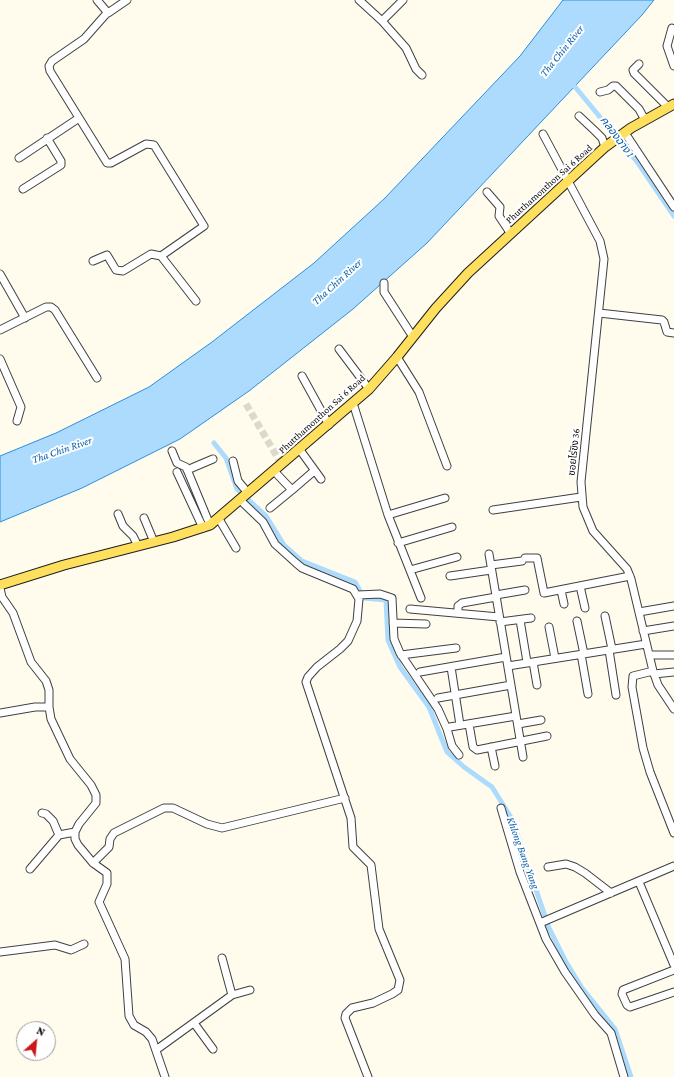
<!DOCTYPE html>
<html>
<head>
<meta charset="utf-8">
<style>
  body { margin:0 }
  #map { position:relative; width:674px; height:1077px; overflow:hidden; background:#fffcee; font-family:"Crimson Pro",serif }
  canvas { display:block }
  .north { position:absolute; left:16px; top:1021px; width:40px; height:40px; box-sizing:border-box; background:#fff; border:1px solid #9e9e9e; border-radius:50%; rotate:27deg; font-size:11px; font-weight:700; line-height:16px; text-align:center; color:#0d0d0d }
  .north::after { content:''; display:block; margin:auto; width:14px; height:18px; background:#cd1617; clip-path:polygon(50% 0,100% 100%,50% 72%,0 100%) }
</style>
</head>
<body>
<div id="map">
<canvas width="674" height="1077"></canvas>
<div class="north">N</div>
</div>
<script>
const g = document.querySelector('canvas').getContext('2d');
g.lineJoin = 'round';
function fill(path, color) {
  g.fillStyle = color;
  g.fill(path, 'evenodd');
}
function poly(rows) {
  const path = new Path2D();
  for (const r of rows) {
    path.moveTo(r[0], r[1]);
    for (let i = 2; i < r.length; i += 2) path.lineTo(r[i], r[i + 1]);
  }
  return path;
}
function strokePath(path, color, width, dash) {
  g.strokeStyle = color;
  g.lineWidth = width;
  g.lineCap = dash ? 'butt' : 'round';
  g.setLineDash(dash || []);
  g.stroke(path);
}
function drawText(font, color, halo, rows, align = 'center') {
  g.font = font + ' "Crimson Pro","Noto Sans Thai",serif';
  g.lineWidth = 4;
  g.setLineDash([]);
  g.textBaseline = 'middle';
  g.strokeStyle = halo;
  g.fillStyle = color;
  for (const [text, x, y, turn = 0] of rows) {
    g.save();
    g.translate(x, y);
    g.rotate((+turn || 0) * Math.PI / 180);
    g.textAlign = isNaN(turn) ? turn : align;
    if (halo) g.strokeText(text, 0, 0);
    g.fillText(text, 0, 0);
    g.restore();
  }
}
const water = poly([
  [563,0,654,0,642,15,427,243,353,309,249,391,180,439,82,488,0,522,0,456,56,433,149,387,212,342,314,263,384,199,520,56,563,0]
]);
const canal = poly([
  [571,82,638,163,674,216],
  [214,443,226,458,237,489,266,516,284,545,302,561,355,582,364,598,386,600,388,640,400,667,429,707,447,752,464,767,492,787,512,819,549,928,566,962,582,988,615,1029,631,1077]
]);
const minorTunnel = poly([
  [246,404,282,465]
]);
const minor = poly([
  [97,0,108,13,127,0],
  [359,0,382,21,406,48,416,69,422,75],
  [382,21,403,0],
  [672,28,667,46,674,66],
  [639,64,633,70,634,73,668,107],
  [600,92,608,90,613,86,616,86,639,109,645,120],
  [579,116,595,131,602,138,605,147],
  [625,133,674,207],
  [543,134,600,241,604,259,581,482,583,507,593,531,627,569,631,579,653,671,658,685,674,709],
  [19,158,79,118],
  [23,189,61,165,61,161,47,138],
  [487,192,500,207,499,216,511,234],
  [161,256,196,301],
  [93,261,107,255,116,270,123,271,151,254,161,256,204,226,154,145,146,144,111,163,107,163,50,71,49,66,52,61,84,39,107,13],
  [0,274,25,318],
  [384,283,384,292,413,337],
  [599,313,662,320,664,322,667,332,674,333],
  [0,330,46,307,51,307,55,310,97,378],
  [339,349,369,389],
  [397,357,419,392,447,466],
  [0,359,21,407,17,421],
  [302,376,329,425],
  [353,403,388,515,421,598],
  [300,450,321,479],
  [172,451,177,463,186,467,210,525],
  [233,461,238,481,248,493],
  [187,470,213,459],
  [177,472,203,528],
  [292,490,314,471],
  [240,500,263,522,275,544,296,563,302,568,353,589,359,599,357,621,348,641,340,649,317,667,308,677,306,682,351,818,353,847,371,865,379,929,400,980,398,990,392,994,373,1003,352,1008,346,1014,345,1018,368,1077],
  [270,508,292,490,274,471],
  [493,510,581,497],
  [118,514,123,526,133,536,138,546],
  [388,515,445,498],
  [144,518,154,542],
  [219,519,236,548],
  [398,543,452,527],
  [489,554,523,757],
  [525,558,537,558,544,593,630,576],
  [491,565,522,561],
  [410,570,457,557],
  [450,576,491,570],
  [580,586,585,608],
  [0,588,2,597,13,613,31,662,46,681,49,690,49,707,51,719,70,759,91,785,96,795,96,803,79,824,75,832,75,839,78,845,93,863,107,873,107,884,99,902,125,959,129,1016,134,1025,146,1032,152,1039,165,1077],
  [561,590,564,604],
  [358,595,380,594,392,598,394,639,400,653,438,709,447,729,452,746,459,755],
  [496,595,525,590],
  [410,609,499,617],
  [639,612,674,606],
  [458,613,458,606,462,603,496,597],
  [605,616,612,649],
  [520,620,527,662],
  [577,621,584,654],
  [500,622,531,618],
  [393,623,426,624],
  [549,627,555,658],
  [643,631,674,626],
  [609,650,616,695],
  [581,654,588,694],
  [401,655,456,648],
  [649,655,674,655],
  [533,662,537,685],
  [508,666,646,644],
  [451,667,460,725],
  [653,671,633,676,632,687,643,748,650,772,674,833],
  [420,672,506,657],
  [654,674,674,672],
  [438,698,511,685],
  [0,713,35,707,49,707],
  [469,724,473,747,477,750,547,736],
  [518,724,541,720],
  [450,727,516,716],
  [491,747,495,766],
  [501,808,520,872,546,939,565,972,595,1015,611,1033,624,1077],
  [59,835,75,832],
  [93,863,109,847,110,839,114,833,164,808,173,808,207,824,222,828,345,798],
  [548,867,566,864,575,867,585,873,611,893],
  [30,869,59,835,53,821,46,814,42,813],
  [639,882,674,965],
  [540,923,674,866],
  [0,952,55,945,71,950,84,944],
  [674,970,628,988,623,990,622,994,627,1005,630,1007,674,992],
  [232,995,250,990],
  [194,1023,213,1049],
  [156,1050,232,995,222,958]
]);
const major = poly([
  [0,585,64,565,173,537,210,525,369,389,397,357,436,308,468,273,605,147,631,128,674,104]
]);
const streetNames = [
  ["Phutthamonthon Sai 6 Road",549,184,-42],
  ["Phutthamonthon Sai 6 Road",322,414,-42],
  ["ซอยไร่ขิง 36",574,452,-84]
];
const waterNames = [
  ["Tha Chin River",562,51,-51],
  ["คลองฉาง 1",617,137,53],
  ["Tha Chin River",337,282,-42],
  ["Tha Chin River",62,450,-19],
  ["Khlong Bang Yang",523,853,70]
];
fill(water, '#acdbfd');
strokePath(water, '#2b8edc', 1);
strokePath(canal, '#acdbfd', 5);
strokePath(minorTunnel, '#dbd8cc', 7, [7, 3.5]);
strokePath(minor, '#404040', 9);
strokePath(major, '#1e1e1e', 11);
strokePath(minor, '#fff', 7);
strokePath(major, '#ffdf5e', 9);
drawText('10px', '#0d0d0d', '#fff', streetNames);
drawText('italic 11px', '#095fad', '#fff', waterNames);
</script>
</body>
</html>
